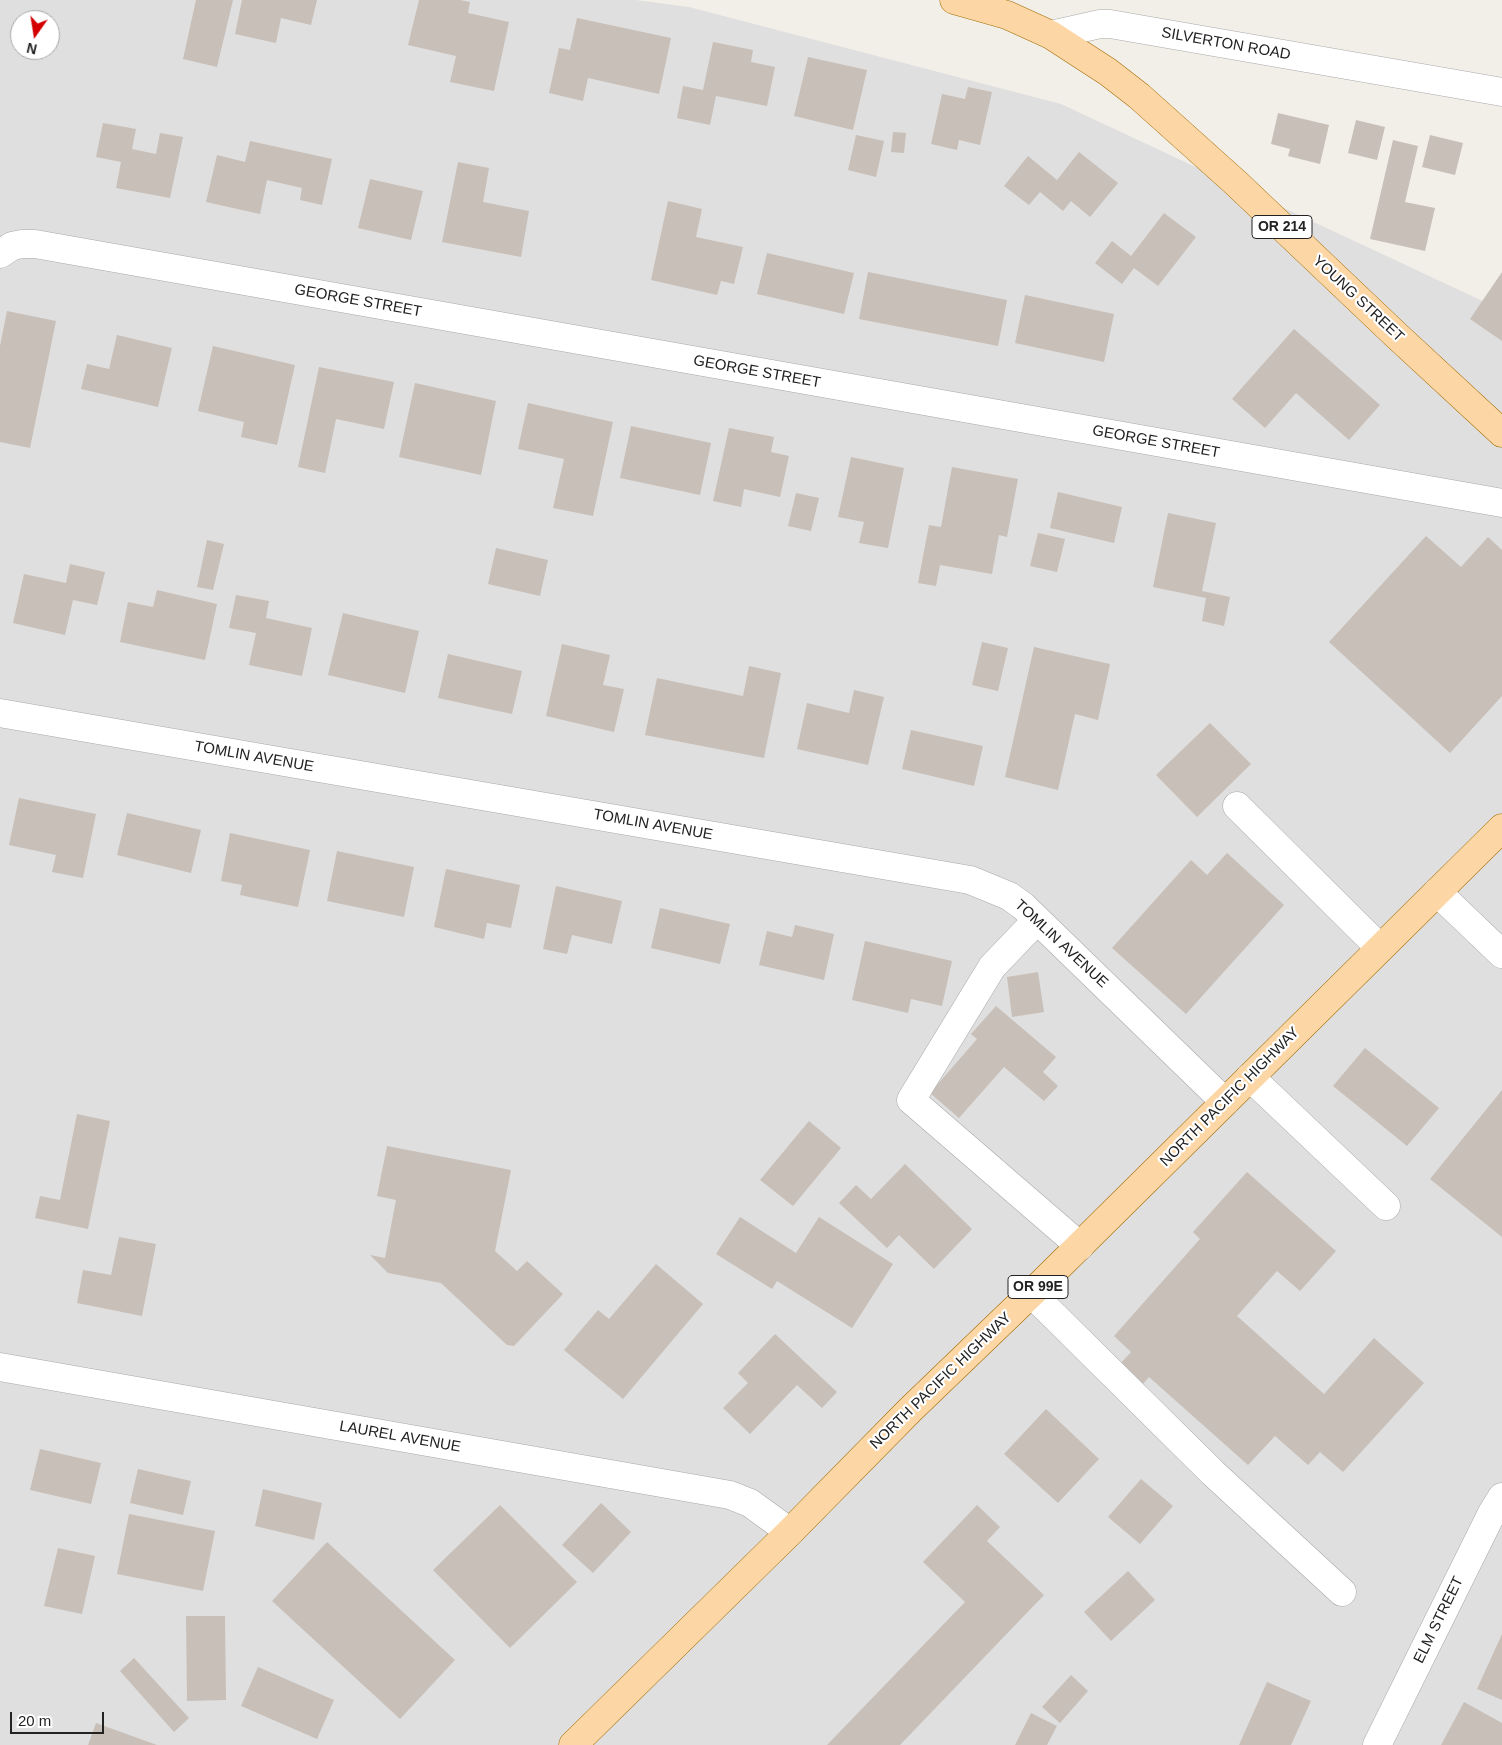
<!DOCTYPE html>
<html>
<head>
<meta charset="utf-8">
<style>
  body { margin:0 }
  #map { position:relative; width:1502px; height:1745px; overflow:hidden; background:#f2efe9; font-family:Arial,sans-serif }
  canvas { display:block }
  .north { position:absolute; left:10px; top:10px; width:50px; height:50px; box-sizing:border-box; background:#fff; border:1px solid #a7a7a7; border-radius:50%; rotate:193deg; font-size:14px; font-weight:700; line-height:20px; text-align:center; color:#222 }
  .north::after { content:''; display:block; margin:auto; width:18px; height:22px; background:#d40000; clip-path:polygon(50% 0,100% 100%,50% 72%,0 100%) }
  .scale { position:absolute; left:10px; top:1712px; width:94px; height:22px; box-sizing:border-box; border:2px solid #222; border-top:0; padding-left:6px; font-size:15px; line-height:18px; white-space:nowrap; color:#222; -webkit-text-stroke:4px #fff; paint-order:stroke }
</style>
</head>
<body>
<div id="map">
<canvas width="1502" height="1745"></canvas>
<div class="north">N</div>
<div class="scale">20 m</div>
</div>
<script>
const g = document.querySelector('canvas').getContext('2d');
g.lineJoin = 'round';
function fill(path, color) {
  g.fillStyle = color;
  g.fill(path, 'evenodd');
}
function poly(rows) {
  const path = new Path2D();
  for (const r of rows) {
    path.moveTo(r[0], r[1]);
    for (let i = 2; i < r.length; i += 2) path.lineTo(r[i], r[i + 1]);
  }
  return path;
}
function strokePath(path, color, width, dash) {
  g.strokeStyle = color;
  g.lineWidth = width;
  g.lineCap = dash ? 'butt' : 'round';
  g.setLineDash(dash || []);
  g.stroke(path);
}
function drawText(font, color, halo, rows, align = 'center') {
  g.font = font + ' Arial,sans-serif';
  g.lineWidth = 4.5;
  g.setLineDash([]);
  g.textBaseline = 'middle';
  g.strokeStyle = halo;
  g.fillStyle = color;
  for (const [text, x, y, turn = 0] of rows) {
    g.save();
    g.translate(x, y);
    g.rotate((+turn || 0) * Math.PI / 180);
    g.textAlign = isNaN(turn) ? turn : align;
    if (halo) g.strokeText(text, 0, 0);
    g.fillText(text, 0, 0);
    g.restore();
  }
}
const residential = poly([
  [0,0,636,0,689,7,1061,104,1502,310,1502,1745,0,1745],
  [20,20,50,20,50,50,20,50]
]);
const building = poly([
  [196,0,233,0,217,67,183,59],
  [242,0,317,0,311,25,281,18,276,43,235,34],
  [419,0,460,0,470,2,468,13,509,22,494,91,450,82,456,56,408,45],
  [577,18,671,38,659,94,588,78,583,101,549,93,559,48,570,50],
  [713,42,753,50,751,62,775,67,767,106,716,96,710,125,677,118,683,86,703,90],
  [808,57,867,70,853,130,794,116],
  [968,87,992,92,980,145,959,140,957,150,931,144,942,94,965,99],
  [1278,113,1329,125,1320,164,1288,156,1290,149,1271,144],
  [1356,120,1385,127,1377,160,1348,153],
  [103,123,136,129,132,149,156,154,160,133,183,137,170,198,116,188,121,162,96,157],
  [893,132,906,133,904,153,891,152],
  [856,135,884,141,876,177,848,170],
  [1430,135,1463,143,1455,175,1422,167],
  [1393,140,1418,146,1405,202,1435,208,1425,251,1370,239],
  [250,141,332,159,322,205,300,200,302,188,267,180,260,214,206,202,217,155,245,162],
  [1079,152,1118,183,1090,217,1071,201,1063,211,1040,192,1029,205,1004,186,1028,156,1057,180],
  [458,162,489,168,483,202,529,211,521,257,442,242],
  [370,179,423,191,411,240,358,228],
  [668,201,702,209,696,237,743,247,734,284,721,281,717,295,651,280],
  [1164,213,1196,237,1158,286,1134,268,1122,284,1095,263,1112,241,1131,256],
  [767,253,854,273,844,314,757,294],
  [868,272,1007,300,998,346,859,319],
  [1502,272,1502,341,1470,319],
  [1025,295,1114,314,1104,362,1015,343],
  [7,311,56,321,30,448,0,442,0,346],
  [1294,329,1380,405,1349,440,1296,393,1265,428,1232,399],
  [117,335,172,348,158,407,81,389,87,364,109,369],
  [213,346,295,365,277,445,241,437,244,422,198,411],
  [319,367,394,382,384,429,336,419,325,473,298,467],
  [415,383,496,401,481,475,399,457],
  [528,403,613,422,593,516,553,508,564,459,518,449],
  [631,426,711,443,700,495,620,478],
  [729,428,774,437,771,452,789,456,780,497,744,489,741,507,713,501],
  [851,457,904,468,888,548,859,543,864,522,838,517],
  [952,467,1018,479,1007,537,999,535,992,574,940,565,936,586,918,583,929,525,941,527],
  [1058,492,1122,507,1114,543,1050,528],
  [796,493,819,498,811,531,788,526],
  [1168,513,1216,523,1202,591,1230,597,1224,626,1202,621,1206,598,1153,587],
  [1038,533,1065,539,1057,572,1030,566],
  [1426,536,1461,567,1488,537,1502,550,1502,696,1450,753,1329,642],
  [207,540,224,544,213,590,197,587],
  [496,548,548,560,540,596,488,584],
  [70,564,105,572,97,605,73,600,65,635,13,623,24,574,66,583],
  [157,590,217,604,205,660,120,642,128,602,153,607],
  [236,595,269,601,266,618,312,628,302,676,249,665,256,633,229,628],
  [343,613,419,631,405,693,328,675],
  [982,642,1008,648,998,691,972,685],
  [562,644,610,655,603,685,624,689,614,732,546,716],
  [1034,647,1110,664,1098,720,1075,714,1058,790,1005,777],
  [448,654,522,671,512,714,438,698],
  [749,666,781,673,764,758,645,735,657,678,743,696],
  [854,690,884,697,868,765,797,749,807,703,849,713],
  [1210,723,1251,764,1197,817,1156,775],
  [911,730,983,746,974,786,902,769],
  [19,798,96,814,83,878,52,872,56,855,9,845],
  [127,813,201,830,191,873,117,855],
  [230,833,310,850,298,907,240,895,242,885,221,881],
  [337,851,414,867,404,917,327,901],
  [1227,853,1284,905,1186,1014,1112,948,1191,860,1207,875],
  [446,869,520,885,511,928,487,923,484,939,434,927],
  [556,886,622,901,612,944,572,935,567,954,543,949],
  [660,908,730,924,720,964,651,948],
  [795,925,834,934,824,980,759,965,767,931,792,937],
  [865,941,952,961,942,1006,911,999,908,1013,852,1000],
  [1038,972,1044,1012,1012,1017,1007,977],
  [996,1006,1056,1057,1043,1072,1058,1086,1044,1101,1004,1067,959,1118,930,1093,977,1039,971,1034],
  [1365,1048,1439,1108,1407,1146,1333,1086],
  [1502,1090,1502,1237,1430,1179],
  [77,1114,110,1121,88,1229,35,1218,40,1196,60,1200],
  [809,1121,841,1148,793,1206,760,1180],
  [387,1146,511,1170,495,1251,517,1271,527,1261,563,1294,514,1346,507,1345,441,1283,388,1273,370,1255,385,1258,396,1200,377,1196],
  [905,1164,972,1229,934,1269,899,1235,887,1248,839,1203,856,1185,871,1199],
  [1247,1172,1336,1251,1300,1291,1277,1271,1237,1316,1324,1394,1374,1338,1424,1383,1343,1472,1320,1452,1308,1465,1275,1436,1248,1465,1149,1377,1143,1384,1120,1364,1131,1352,1114,1336,1200,1239,1193,1232],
  [740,1217,796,1253,819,1217,893,1264,852,1328,777,1281,772,1289,716,1254],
  [119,1237,156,1244,142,1316,77,1303,83,1270,111,1275],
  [656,1264,703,1304,623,1399,564,1350,598,1310,609,1319],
  [775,1334,837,1392,822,1408,797,1385,750,1434,723,1408,748,1383,738,1373],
  [1046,1409,1099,1459,1058,1503,1004,1454],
  [40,1449,101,1463,91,1504,30,1490],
  [138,1469,191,1481,183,1515,130,1503],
  [1141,1479,1173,1506,1140,1544,1108,1517],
  [263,1489,322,1503,314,1540,255,1526],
  [601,1503,631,1532,593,1573,562,1545],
  [500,1505,577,1582,510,1648,433,1570],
  [977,1505,1000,1527,987,1541,1044,1595,900,1745,827,1745,965,1602,923,1562],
  [129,1514,215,1531,203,1591,117,1574],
  [327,1542,455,1660,400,1719,272,1601],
  [58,1548,95,1556,82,1614,44,1606],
  [1128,1571,1155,1600,1111,1641,1084,1612],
  [186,1616,225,1616,226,1700,187,1701],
  [1502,1634,1502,1700,1477,1689],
  [134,1658,189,1718,174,1732,120,1671],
  [258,1667,334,1700,317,1739,241,1706],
  [1071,1675,1088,1691,1060,1723,1042,1707],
  [1267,1682,1311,1701,1291,1745,1239,1745],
  [1464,1702,1502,1723,1502,1745,1441,1745],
  [1031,1713,1057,1726,1047,1745,1015,1745],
  [96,1723,157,1745,88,1745]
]);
const minor = poly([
  [1051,35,1100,24,1110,24,1502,92],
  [0,254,12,246,22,244,35,244,1502,503],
  [0,713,970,880,1009,896,1023,906,1225,1102],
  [1237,806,1380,948],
  [1437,892,1502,954],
  [1037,920,992,967,911,1100,1080,1246],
  [1250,1077,1386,1206],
  [1031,1293,1213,1473,1342,1592],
  [0,1367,730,1495,750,1503,790,1532],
  [1377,1745,1492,1513,1502,1497]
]);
const major = poly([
  [954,0,1007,15,1051,35,1108,72,1139,96,1236,183,1396,335,1502,433],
  [573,1745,790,1532,910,1410,1041,1284,1502,828]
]);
const shields = [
  [1282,227,60],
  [1038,1287,60]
];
const shieldNames = [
  ["OR 214",1282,227],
  ["OR 99E",1038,1287]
];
const streetNames = [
  ["SILVERTON ROAD",1226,44,10],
  ["YOUNG STREET",1358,299,43],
  ["GEORGE STREET",358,301,10],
  ["GEORGE STREET",757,372,10],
  ["GEORGE STREET",1156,442,10],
  ["TOMLIN AVENUE",254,757,10],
  ["TOMLIN AVENUE",653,825,10],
  ["TOMLIN AVENUE",1061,944,43],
  ["NORTH PACIFIC HIGHWAY",1230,1097,-45],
  ["NORTH PACIFIC HIGHWAY",941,1381,-44],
  ["LAUREL AVENUE",400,1437,10],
  ["ELM STREET",1439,1620,-64]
];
fill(residential, '#e0dfdf');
fill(building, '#c7bfb8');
strokePath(minor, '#a9a9a9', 29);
strokePath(major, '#a06b00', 29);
strokePath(minor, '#fff', 28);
strokePath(major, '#fcd6a4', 28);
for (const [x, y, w] of shields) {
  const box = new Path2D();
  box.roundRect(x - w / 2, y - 11.5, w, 23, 4);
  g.fillStyle = '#fff';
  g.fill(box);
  strokePath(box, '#222', 1);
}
drawText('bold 14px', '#222', null, shieldNames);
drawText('15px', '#222', '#fff', streetNames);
</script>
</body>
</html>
